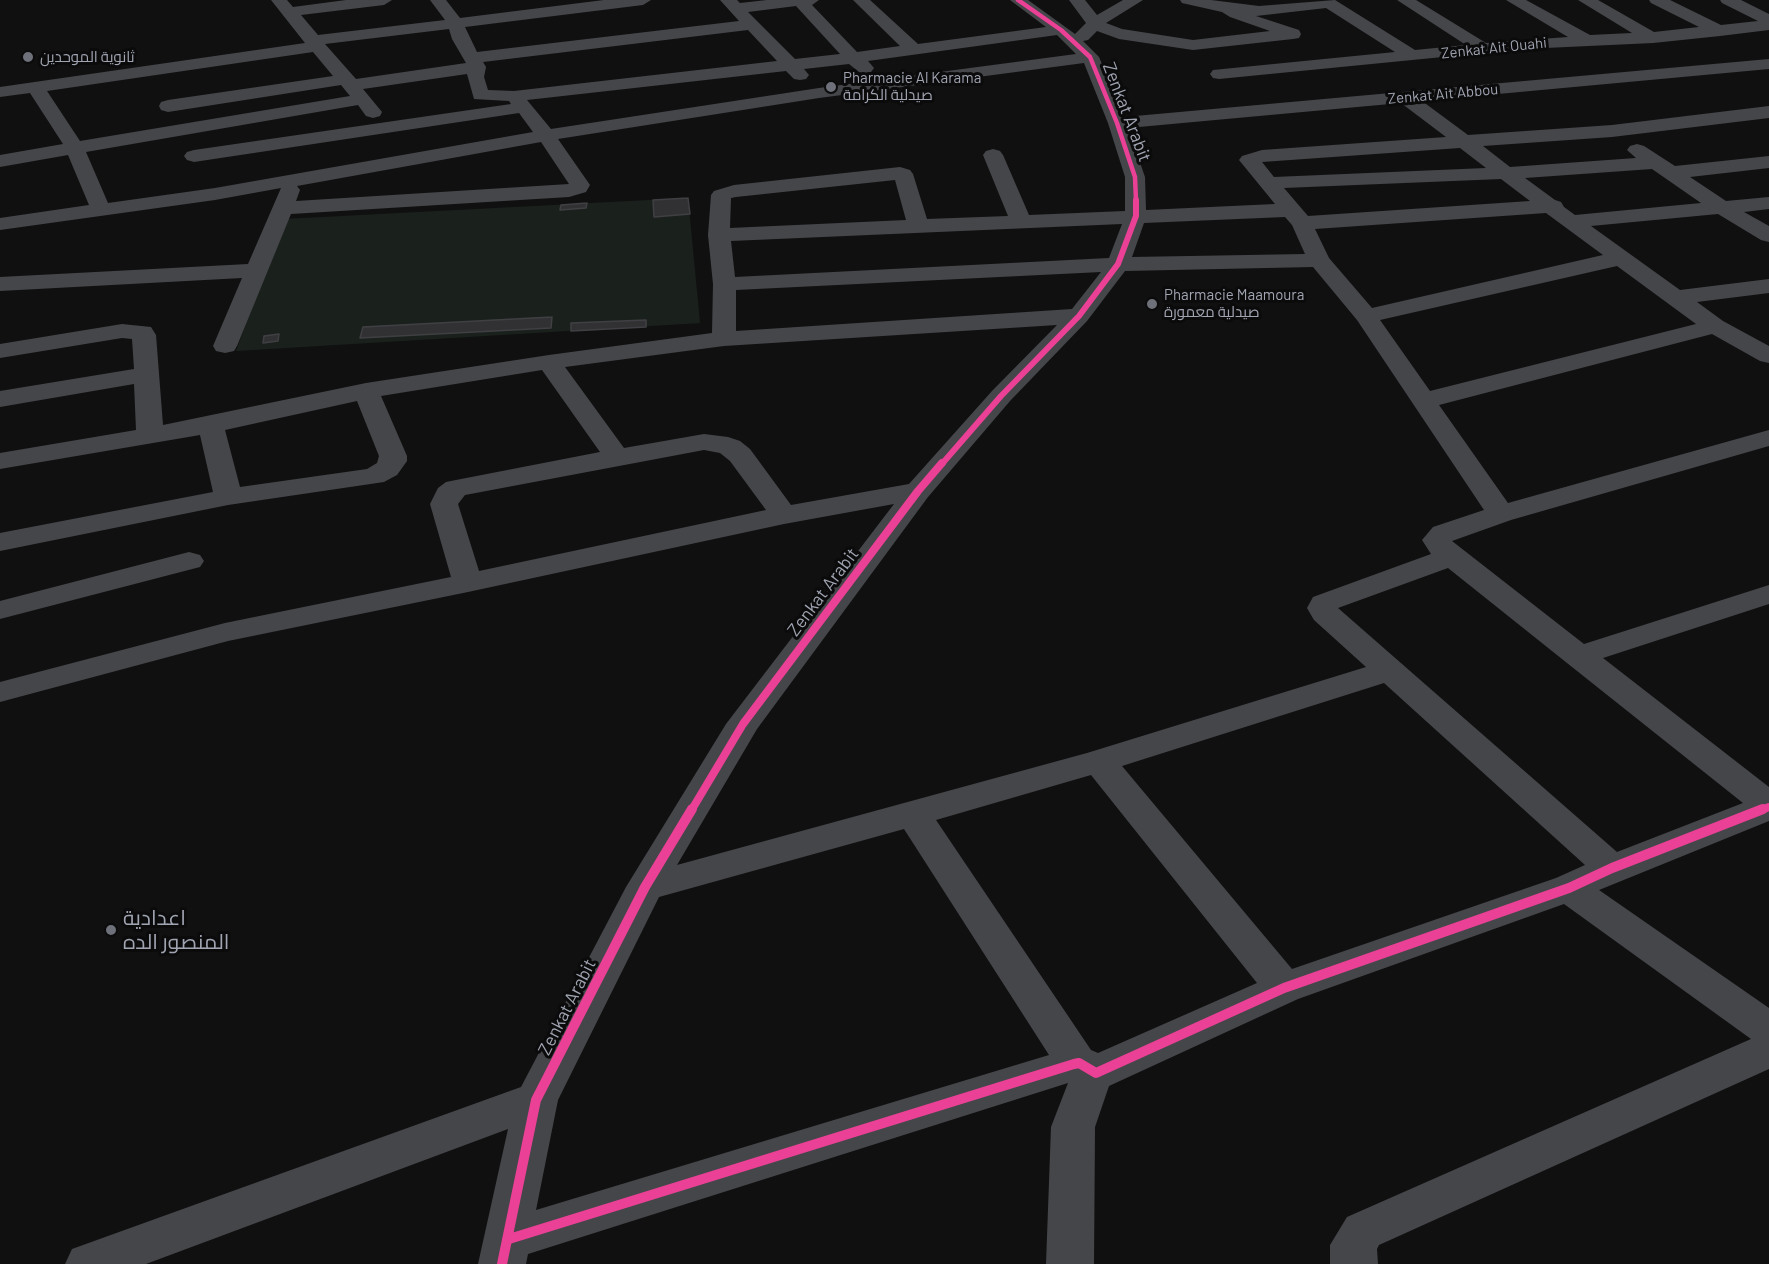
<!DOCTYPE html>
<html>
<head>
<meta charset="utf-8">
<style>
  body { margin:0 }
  canvas { display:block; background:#101011 }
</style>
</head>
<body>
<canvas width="1769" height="1264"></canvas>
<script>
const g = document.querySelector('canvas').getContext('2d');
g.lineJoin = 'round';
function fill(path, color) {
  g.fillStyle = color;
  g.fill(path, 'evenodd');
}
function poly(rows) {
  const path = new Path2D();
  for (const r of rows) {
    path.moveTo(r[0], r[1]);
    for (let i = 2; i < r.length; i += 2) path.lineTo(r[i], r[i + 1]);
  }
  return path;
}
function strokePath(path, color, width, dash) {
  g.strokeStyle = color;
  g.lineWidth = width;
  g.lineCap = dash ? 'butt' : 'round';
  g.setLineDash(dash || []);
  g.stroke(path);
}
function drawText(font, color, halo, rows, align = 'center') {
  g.font = font + ' Barlow,Cairo,sans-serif';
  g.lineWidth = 6;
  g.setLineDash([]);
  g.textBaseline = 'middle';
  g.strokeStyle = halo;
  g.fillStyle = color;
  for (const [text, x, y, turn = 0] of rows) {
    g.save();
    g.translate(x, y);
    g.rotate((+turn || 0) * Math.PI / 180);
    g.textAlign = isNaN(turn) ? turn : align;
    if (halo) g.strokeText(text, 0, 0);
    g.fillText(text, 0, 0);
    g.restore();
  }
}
const green = poly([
  [688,198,700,323,236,351,285,219]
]);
const building = poly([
  [688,198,690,214,654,217,653,200,688,198],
  [587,203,586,208,560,210,561,205,587,203],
  [552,317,551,328,360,338,363,327,552,317],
  [646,320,646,327,571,331,571,323,646,320],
  [279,334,278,341,263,343,264,336,279,334]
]);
const minor = poly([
  [271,0,287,0,293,7,346,0,392,0,384,5,301,15,318,35,445,20,430,0,446,0,460,18,604,0,651,0,643,5,465,27,477,52,739,21,720,0,737,0,740,3,767,0,819,0,812,5,857,52,900,46,853,0,870,0,918,44,1046,27,1010,0,1028,0,1075,34,1086,23,1069,0,1085,0,1097,15,1123,0,1143,0,1106,23,1122,29,1193,40,1270,31,1230,17,1222,12,1182,3,1180,0,1211,0,1259,6,1335,0,1415,50,1466,45,1397,0,1416,0,1486,43,1568,37,1506,0,1526,0,1590,35,1632,33,1578,0,1598,0,1654,32,1699,27,1651,3,1649,0,1670,0,1721,25,1758,21,1722,3,1720,0,1741,0,1769,14,1769,30,1720,36,1653,43,1524,49,1219,79,1213,78,1210,74,1213,70,1395,52,1326,8,1256,16,1299,30,1301,34,1299,38,1293,39,1193,50,1119,39,1097,31,1088,40,1083,41,1099,57,1124,117,1769,59,1769,69,1422,101,1468,135,1612,125,1769,106,1769,118,1612,137,1483,146,1510,167,1636,158,1627,150,1630,146,1637,144,1644,146,1675,166,1769,156,1769,168,1690,177,1726,201,1769,197,1769,209,1744,212,1769,226,1769,242,1761,240,1718,214,1591,226,1680,290,1769,279,1769,293,1697,302,1723,321,1769,346,1769,363,1760,361,1712,334,1439,405,1508,503,1769,430,1769,446,1511,520,1452,541,1584,644,1769,585,1769,604,1603,658,1769,787,1769,821,1599,890,1769,1008,1769,1069,1379,1245,1377,1249,1378,1264,1330,1264,1330,1245,1347,1217,1751,1039,1564,904,1298,999,1109,1086,1095,1127,1094,1264,1046,1264,1051,1127,1068,1083,528,1254,526,1264,478,1264,508,1129,146,1264,65,1264,72,1249,521,1087,626,887,726,724,894,504,784,524,468,592,228,641,0,702,0,682,225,623,451,577,430,504,438,488,446,482,456,480,600,452,542,370,381,396,407,456,407,461,397,475,384,482,228,505,0,551,0,533,213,492,200,435,0,469,0,453,136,430,134,384,0,407,0,391,134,369,132,339,122,338,0,358,0,344,122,324,151,327,156,335,163,425,366,383,549,355,712,333,713,284,708,235,711,195,714,191,734,185,900,167,910,170,913,174,927,219,1008,216,983,155,986,151,993,149,1000,151,1003,155,1029,215,1125,211,1125,177,1108,123,1084,63,819,98,558,139,590,185,586,192,569,197,291,214,237,346,234,351,225,353,216,351,213,346,242,278,0,291,0,277,248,264,281,188,215,200,0,230,0,218,89,205,68,155,0,167,0,155,63,144,30,93,0,97,0,87,305,43,271,0],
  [796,6,840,54,795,59,748,12,796,6],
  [449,29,452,39,466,63,356,79,325,44,449,29],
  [748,30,777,61,514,91,488,90,484,77,486,67,483,62,748,30],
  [1057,35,1076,54,819,88,551,129,527,100,786,71,794,79,800,80,806,79,809,75,804,69,849,64,859,72,865,73,871,72,874,68,868,61,1057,35],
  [313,52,333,76,168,100,161,102,159,106,161,110,168,112,341,85,350,96,80,141,47,91,313,52],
  [467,74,474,99,509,101,511,104,194,150,187,152,184,156,187,160,194,162,519,113,533,132,215,188,108,203,86,152,358,105,366,116,373,118,380,116,382,112,363,89,467,74],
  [1401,103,1446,137,1262,150,1242,156,1239,160,1275,204,1146,210,1145,177,1128,128,1401,103],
  [541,142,569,184,296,201,300,190,297,186,541,142],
  [1460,148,1486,168,1274,177,1262,162,1460,148],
  [1652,169,1701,203,1575,215,1564,207,1561,202,1555,200,1525,178,1652,169],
  [1501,179,1530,201,1308,216,1284,188,1501,179],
  [895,180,906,220,730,228,731,198,736,197,895,180],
  [1546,213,1603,255,1372,308,1329,258,1315,229,1546,213],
  [1285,217,1292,225,1305,254,1132,257,1144,223,1285,217],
  [1122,224,1109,258,735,277,731,241,1122,224],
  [1617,266,1696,324,1430,391,1380,320,1617,266],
  [1313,267,1357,320,1484,510,1433,527,1422,540,1431,554,1313,597,1307,608,1314,620,1366,667,1087,753,677,865,757,729,928,497,1010,401,1087,321,1125,271,1313,267],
  [1101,272,1072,309,736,331,736,290,1101,272],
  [1057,325,992,391,909,484,791,505,750,449,740,441,728,437,704,434,624,448,565,367,724,346,1057,325],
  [357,401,379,456,377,463,367,469,240,487,225,430,357,401],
  [704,450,720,453,730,461,766,510,479,571,458,504,465,495,704,450],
  [1448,568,1567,663,1743,803,1617,852,1338,608,1448,568],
  [1384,683,1585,865,1556,878,1292,969,1122,766,1384,683],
  [1091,775,1257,983,1098,1053,1091,1050,936,820,1091,775],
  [904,829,1049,1055,536,1210,558,1100,659,897,904,829],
  [189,552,200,555,204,561,200,567,0,619,0,601,189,552]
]);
const cyclewayFar3 = poly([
  [1018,0,1061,30,1090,57,1117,123,1135,177,1136,201]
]);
const cyclewayFar2 = poly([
  [941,465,1001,396,1079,316,1118,264,1136,216,1136,200]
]);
const cyclewayFar1 = poly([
  [691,811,743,724,918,491,942,463],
  [1759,811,1769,807]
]);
const cycleway = poly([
  [509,1239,1074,1064,1079,1063,1096,1073,1284,988,1569,888,1612,868,1763,809],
  [502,1264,536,1100,645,887,692,809]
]);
const markers = [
  [28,57,6,"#6e717a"],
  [831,87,6,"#6e717a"],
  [1152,304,6,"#6e717a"],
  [111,930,6,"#6e717a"]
];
const farStreetnames = [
  ["Zenkat Ait Ouahi",1494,48,-6],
  ["Zenkat Ait Abbou",1443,94,-5]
];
const farPoinames = [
  ["ثانوية الموحدين",40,57],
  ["Pharmacie Al Karama",843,78],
  ["صيدلية الكرامة",843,95],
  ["Pharmacie Maamoura",1164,295],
  ["صيدلية معمورة",1164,312]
];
const streetNames = [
  ["Zenkat Arabit",1127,112,69],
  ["Zenkat Arabit",823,592,-53],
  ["Zenkat Arabit",567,1007,-63]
];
const nearPoinames = [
  ["اعدادية",123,918],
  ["المنصور الده",123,942]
];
fill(green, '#1a211c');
fill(building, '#313133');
strokePath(building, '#404044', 1.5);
fill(minor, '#454649');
strokePath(cyclewayFar3, '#ea4096', 4.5);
strokePath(cyclewayFar2, '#ea4096', 6);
strokePath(cyclewayFar1, '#ea4096', 8);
strokePath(cycleway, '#ea4096', 10);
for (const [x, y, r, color] of markers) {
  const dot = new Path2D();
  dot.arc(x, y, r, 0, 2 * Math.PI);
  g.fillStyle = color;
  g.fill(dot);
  strokePath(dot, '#0b0b0c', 2);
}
drawText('15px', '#a1a5b2', '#0b0b0c', farStreetnames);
drawText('15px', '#a1a5b2', '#0b0b0c', farPoinames, 'left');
drawText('18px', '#a1a5b2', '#0b0b0c', streetNames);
drawText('21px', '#a1a5b2', '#0b0b0c', nearPoinames, 'left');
</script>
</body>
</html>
